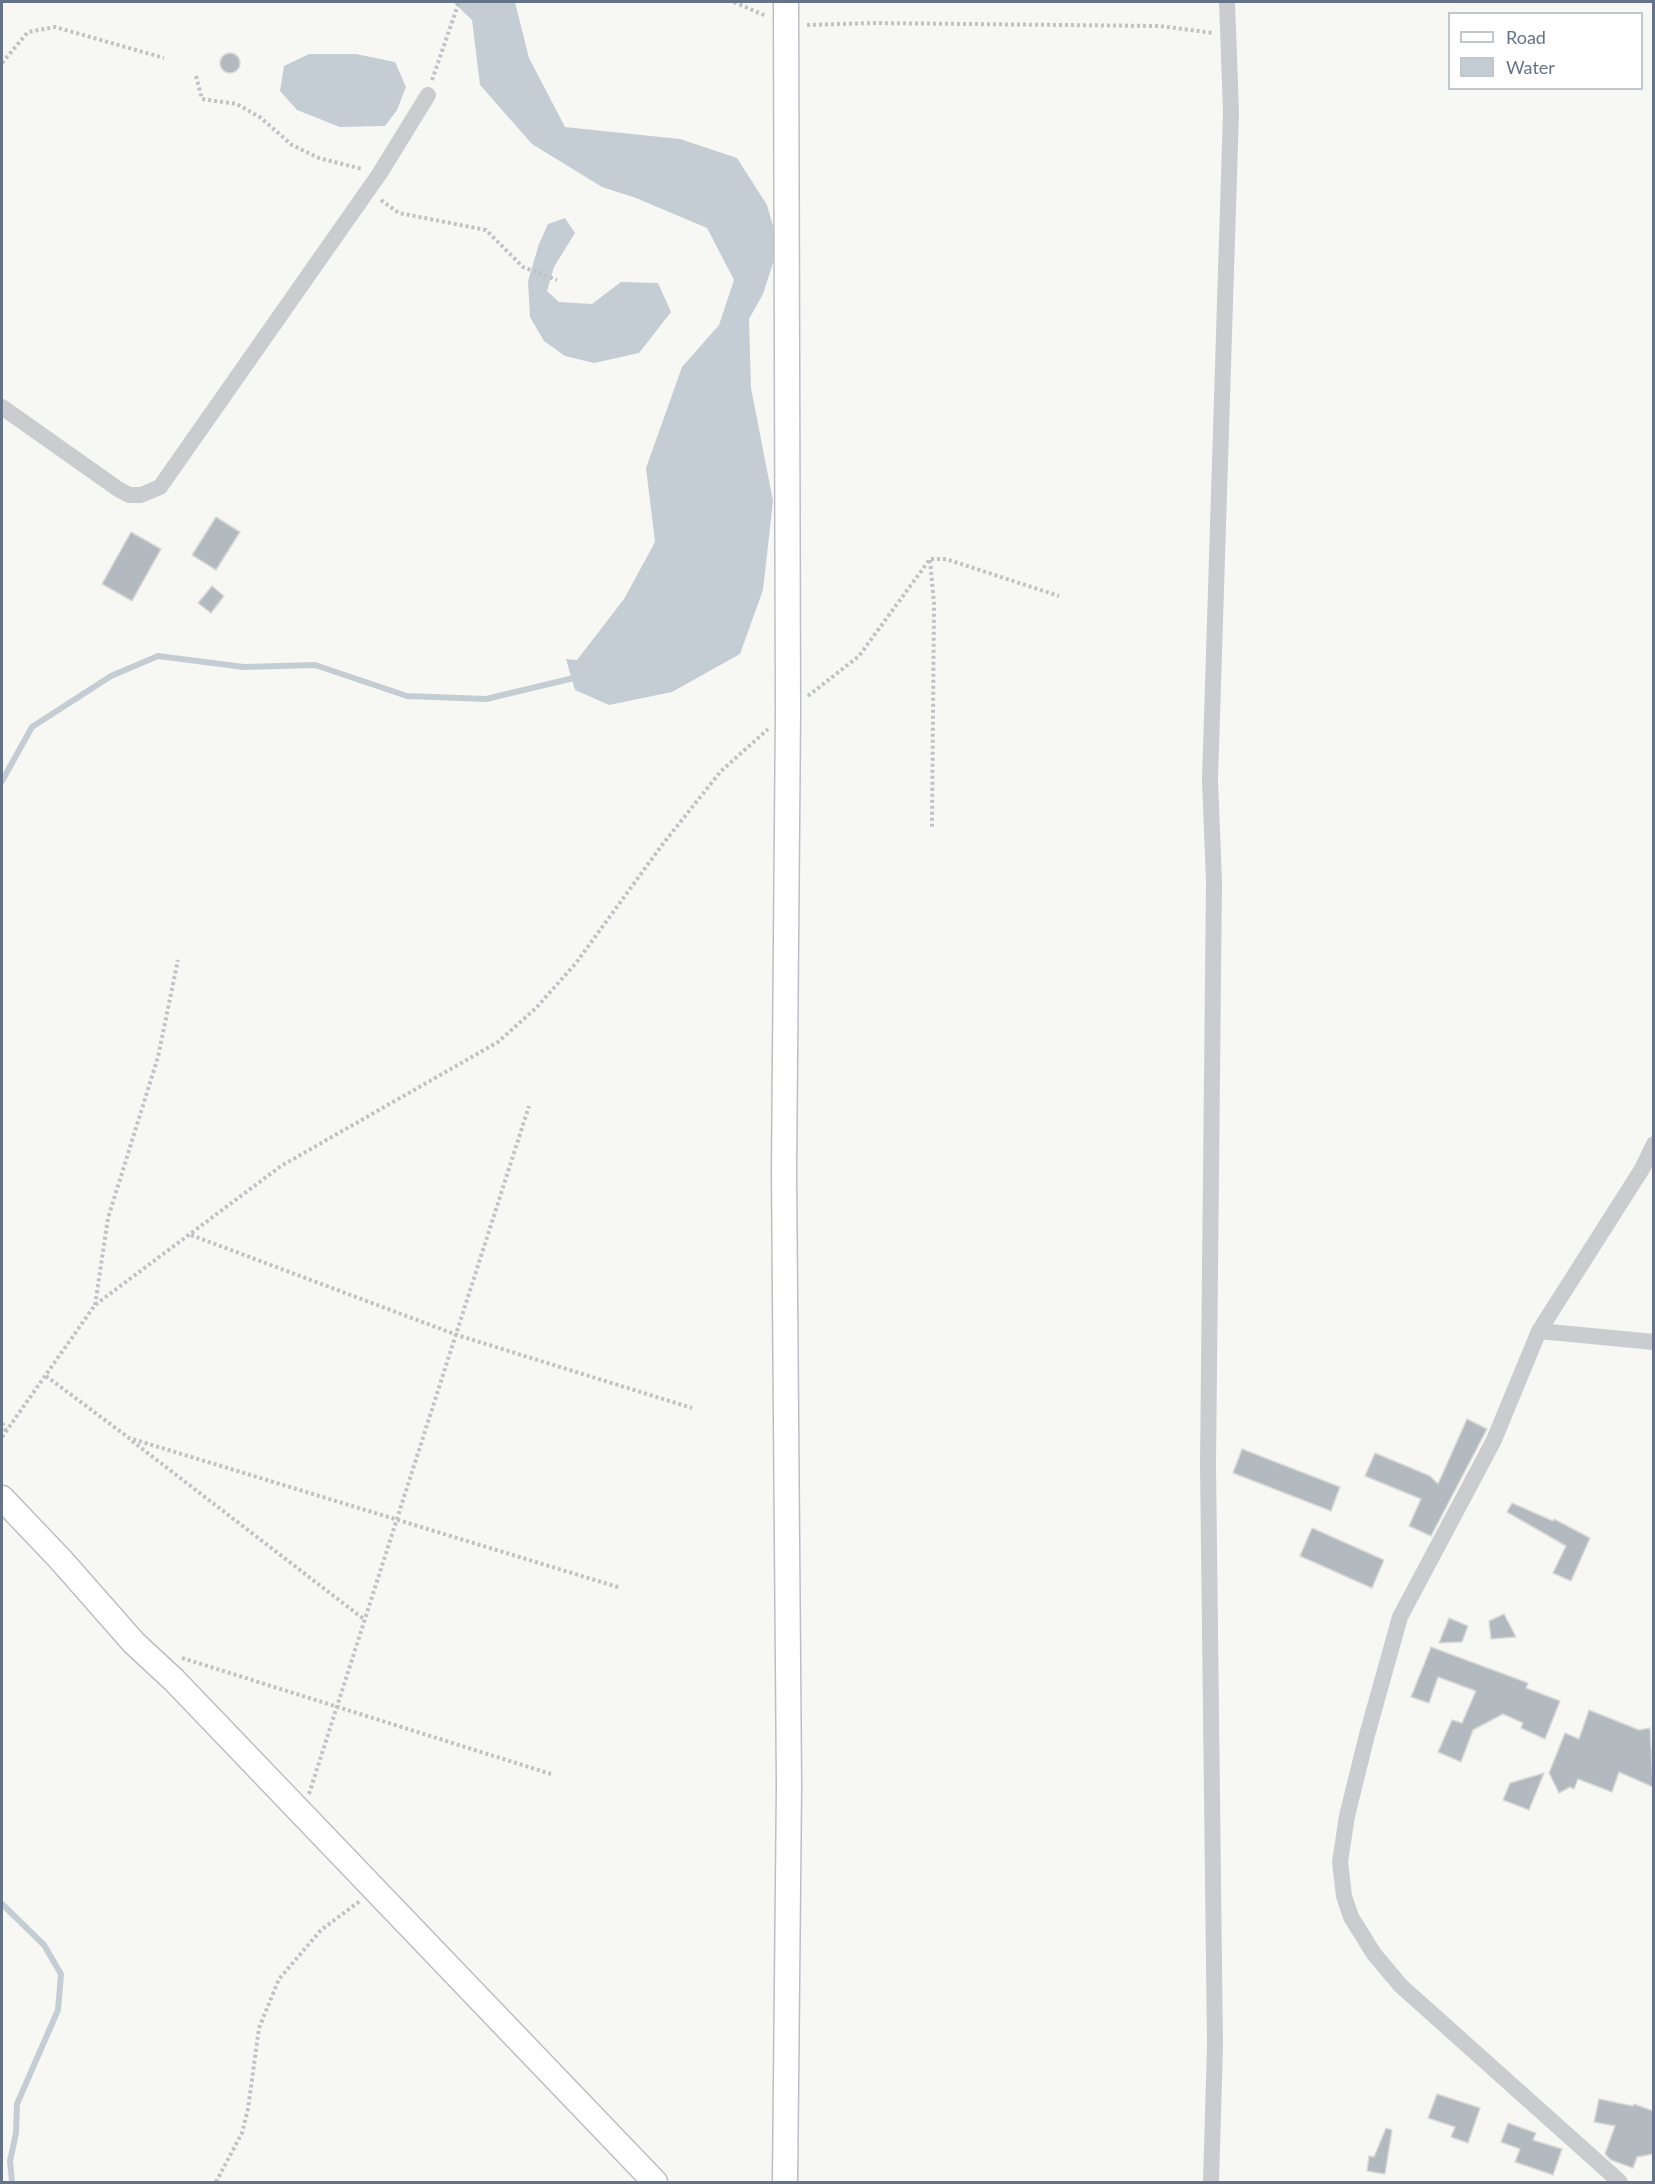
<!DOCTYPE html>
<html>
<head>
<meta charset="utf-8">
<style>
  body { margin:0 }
  #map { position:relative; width:1655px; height:2184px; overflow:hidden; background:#f7f8f4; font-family:Lato,sans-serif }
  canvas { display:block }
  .frame { position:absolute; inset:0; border:3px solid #647388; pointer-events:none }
  .legend { position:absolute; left:1448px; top:12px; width:195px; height:78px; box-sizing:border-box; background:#fff; border:2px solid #c1c7cf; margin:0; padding:8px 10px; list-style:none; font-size:18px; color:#647388 }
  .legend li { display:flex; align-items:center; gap:12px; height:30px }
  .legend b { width:30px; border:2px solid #c1c7cf }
</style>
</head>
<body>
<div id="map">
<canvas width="1655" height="2184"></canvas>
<div class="frame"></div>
<ul class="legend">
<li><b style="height:8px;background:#fff"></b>Road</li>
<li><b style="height:16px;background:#c5cdd4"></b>Water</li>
</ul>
</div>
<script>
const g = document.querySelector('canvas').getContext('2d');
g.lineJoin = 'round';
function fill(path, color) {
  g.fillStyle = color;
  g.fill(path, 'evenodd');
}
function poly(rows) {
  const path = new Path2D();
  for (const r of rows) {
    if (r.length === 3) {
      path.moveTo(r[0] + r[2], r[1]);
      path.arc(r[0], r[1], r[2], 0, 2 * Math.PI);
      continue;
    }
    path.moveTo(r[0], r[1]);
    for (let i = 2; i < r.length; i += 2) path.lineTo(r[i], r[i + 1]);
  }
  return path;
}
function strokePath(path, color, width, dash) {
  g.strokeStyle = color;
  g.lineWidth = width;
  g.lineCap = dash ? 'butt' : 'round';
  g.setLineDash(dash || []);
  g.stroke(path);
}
const water = poly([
  [453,2,515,2,529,58,565,127,680,139,737,158,767,205,774,229,774,260,763,294,749,319,751,388,773,501,763,590,740,654,672,692,609,705,575,690,566,659,577,660,624,599,655,542,646,468,682,367,719,325,734,280,707,228,636,198,602,187,532,144,480,85,472,20],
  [309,54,356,54,395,62,406,87,397,110,385,126,340,127,297,110,280,91,284,66],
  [565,218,575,233,554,267,547,291,559,302,592,304,621,282,658,283,671,312,639,353,594,363,565,356,544,341,530,317,528,281,539,244,548,224]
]);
const stream = poly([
  [2,781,32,727,111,676,158,656,244,667,315,665,407,696,486,699,578,677],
  [2,1904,44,1945,61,1974,58,2010,17,2104,16,2133,10,2161,12,2182]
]);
const building = poly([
  [230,63,10],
  [216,517,240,532,216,570,192,555,216,517],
  [131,532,161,549,132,601,102,584,131,532],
  [212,586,224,596,211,613,198,603,212,586],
  [1467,1419,1487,1429,1431,1536,1409,1526,1421,1499,1365,1476,1375,1453,1430,1476,1438,1484,1467,1419],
  [1242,1449,1340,1487,1331,1511,1233,1473,1242,1449],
  [1512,1503,1553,1521,1554,1519,1590,1538,1571,1581,1553,1573,1566,1546,1507,1512,1512,1503],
  [1312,1528,1384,1560,1372,1588,1300,1556,1312,1528],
  [1504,1614,1516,1637,1491,1639,1489,1621,1504,1614],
  [1449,1618,1468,1626,1462,1642,1439,1643,1449,1618],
  [1431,1647,1528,1683,1526,1688,1560,1701,1545,1739,1521,1728,1523,1723,1503,1714,1473,1730,1461,1762,1438,1752,1452,1720,1462,1723,1476,1691,1438,1677,1429,1703,1411,1697,1431,1647],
  [1589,1710,1639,1730,1650,1728,1653,1787,1619,1772,1612,1792,1578,1779,1574,1789,1570,1787,1559,1793,1549,1773,1565,1733,1579,1739,1589,1710],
  [1544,1773,1529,1810,1503,1800,1510,1783,1544,1773],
  [1437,2094,1480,2108,1468,2143,1451,2137,1455,2127,1428,2118,1437,2094],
  [1599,2099,1633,2106,1634,2104,1653,2111,1653,2154,1637,2157,1633,2168,1611,2160,1605,2154,1615,2126,1594,2122,1599,2099],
  [1508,2123,1536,2133,1533,2140,1562,2149,1553,2175,1515,2162,1520,2149,1501,2142,1508,2123],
  [1386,2128,1392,2130,1385,2174,1367,2171,1369,2156,1374,2157,1386,2128]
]);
const path = poly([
  [734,2,766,16],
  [807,25,872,23,1160,26,1213,33],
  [2,63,28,32,55,27,164,58],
  [196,76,202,99,237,104,261,118,292,145,319,158,362,169],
  [432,80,459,2],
  [381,200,399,213,486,230,523,267,557,280],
  [930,560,934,603,932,828],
  [808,696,859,656,930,559,946,559,1059,596],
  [191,1235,457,1335,692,1408],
  [95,1305,108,1218,158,1057,178,960],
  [46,1376,129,1438,621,1588],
  [2,1423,6,1431],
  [2,1437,95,1305,281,1166,498,1042,536,1008,576,963,662,845,721,771,768,729],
  [132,1441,365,1620],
  [182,1658,551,1774],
  [309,1794,529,1106],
  [216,2182,242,2133,248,2109,259,2028,279,1979,321,1930,360,1901]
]);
const street = poly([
  [2,407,118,489,129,495,141,495,160,487,380,173,428,95],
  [1539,1331,1654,1342],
  [1211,2182,1215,2046,1208,1464,1214,882,1210,780,1231,112,1227,2],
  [1620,2182,1401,1986,1374,1954,1351,1917,1344,1896,1340,1862,1347,1816,1367,1735,1400,1617,1494,1440,1539,1331,1642,1169,1654,1144]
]);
const secondary = poly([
  [2,1498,61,1560,134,1643,174,1680,655,2182],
  [785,2182,789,1785,784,1171,788,711,786,2]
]);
fill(water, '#c5cdd4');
strokePath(stream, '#c5cdd4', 6);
fill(building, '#b2b9bf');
strokePath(building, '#d9d9d7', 1.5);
strokePath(secondary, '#bbbfc5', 27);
strokePath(path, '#c0c2c5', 4, [3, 3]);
strokePath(street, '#caccd0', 16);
strokePath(secondary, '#fff', 24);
</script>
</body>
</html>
